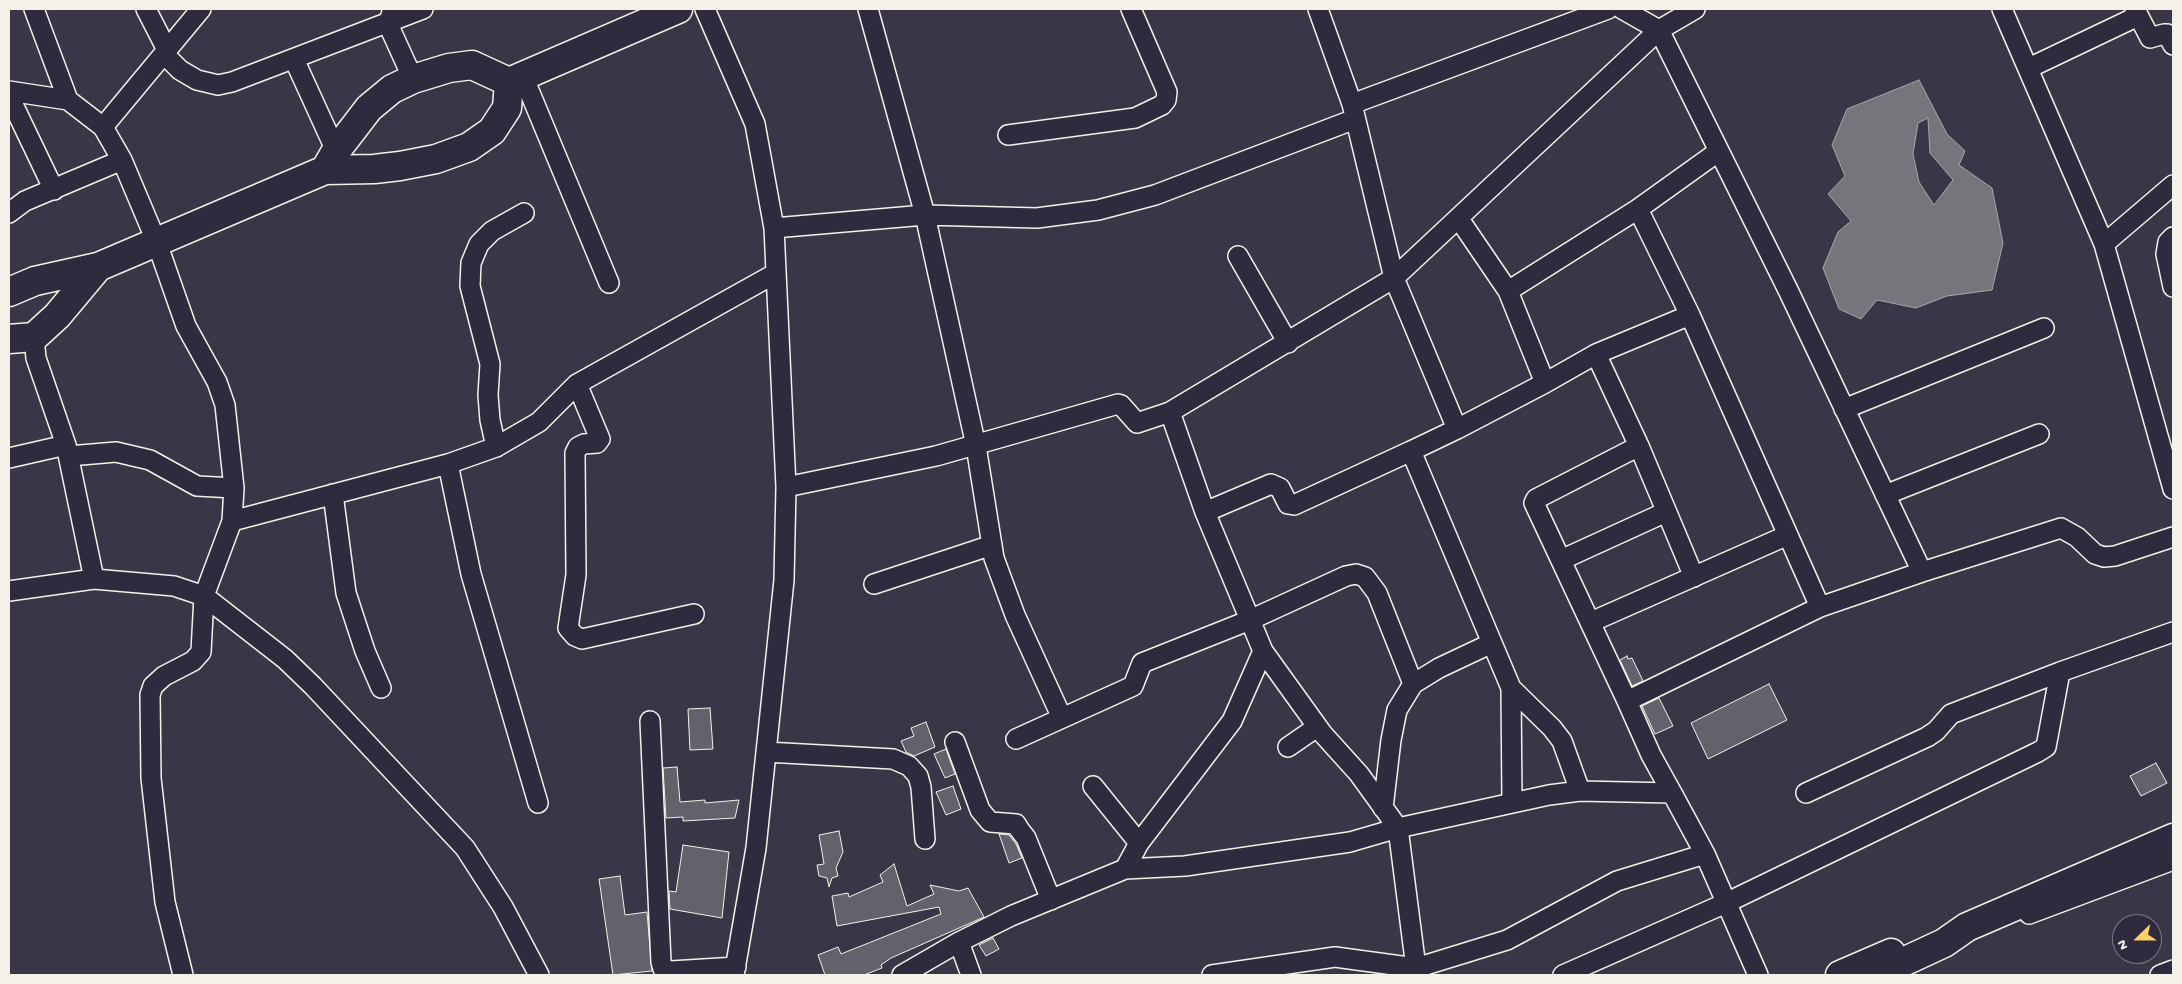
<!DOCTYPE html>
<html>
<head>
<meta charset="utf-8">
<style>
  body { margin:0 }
  #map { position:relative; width:2182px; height:984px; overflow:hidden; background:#3b3647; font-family:"Gochi Hand",sans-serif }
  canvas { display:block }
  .frame { position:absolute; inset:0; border:10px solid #f4f1e8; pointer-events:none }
  .north { position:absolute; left:2112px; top:914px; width:50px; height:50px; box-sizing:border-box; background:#2f2a3d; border:1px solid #7e7a81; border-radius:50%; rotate:248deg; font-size:14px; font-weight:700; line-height:20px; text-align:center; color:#f4f1e8 }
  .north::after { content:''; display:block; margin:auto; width:18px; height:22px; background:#ffd166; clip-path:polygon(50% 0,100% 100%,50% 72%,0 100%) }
</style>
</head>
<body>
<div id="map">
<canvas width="2182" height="984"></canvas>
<div class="frame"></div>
<div class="north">N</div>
</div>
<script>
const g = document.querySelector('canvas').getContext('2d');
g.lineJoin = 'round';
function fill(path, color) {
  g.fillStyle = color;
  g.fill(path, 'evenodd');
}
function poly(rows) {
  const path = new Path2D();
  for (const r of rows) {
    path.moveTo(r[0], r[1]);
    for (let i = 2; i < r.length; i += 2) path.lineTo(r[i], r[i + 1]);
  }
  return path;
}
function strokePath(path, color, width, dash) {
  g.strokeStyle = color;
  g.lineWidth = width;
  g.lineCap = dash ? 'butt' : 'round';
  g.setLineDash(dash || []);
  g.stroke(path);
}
const water = poly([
  [1919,80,1947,134,1965,151,1959,165,1992,188,2003,243,1992,290,1947,296,1916,308,1877,300,1861,319,1839,309,1823,268,1838,232,1851,221,1828,194,1845,176,1832,145,1847,109,1919,80],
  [1928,118,1930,153,1953,180,1934,205,1919,182,1913,154,1918,123,1928,118]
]);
const building = poly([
  [1627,656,1628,659,1632,658,1643,681,1632,686,1620,660,1627,656],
  [1769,684,1787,720,1708,759,1691,723,1769,684],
  [1659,698,1673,726,1655,734,1642,706,1659,698],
  [710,708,713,749,690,750,688,709,710,708],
  [926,722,935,747,914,756,906,752,901,741,914,736,911,728,926,722],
  [946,749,955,774,945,778,934,754,946,749],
  [2156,763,2167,783,2141,796,2130,776,2156,763],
  [677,767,680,802,705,800,705,803,739,800,735,818,683,821,683,817,666,818,663,768,677,767],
  [953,786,961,809,946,815,936,792,953,786],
  [839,831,843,852,836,868,838,876,832,878,829,887,827,878,819,876,817,865,824,864,819,835,839,831],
  [999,834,1009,835,1016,844,1022,858,1009,863,999,834],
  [683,845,729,852,722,918,670,909,669,891,676,892,683,845],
  [894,864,907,906,934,894,930,885,959,891,968,888,984,917,891,958,881,965,882,968,864,975,825,975,818,955,838,947,841,954,941,914,939,907,837,926,832,896,848,893,849,897,883,882,880,875,894,864],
  [620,876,625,915,647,912,652,971,613,975,599,879,620,876],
  [993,938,999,949,986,956,979,945,993,938]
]);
const street = poly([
  [34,9,68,100,103,127],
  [146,9,167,50],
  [201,9,103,127,122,160,157,243,186,326,217,382,225,405,234,488,232,521],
  [705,9,755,124,774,228,786,487,784,580,756,848,734,975],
  [868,9,925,215,976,446,994,558,1015,615,1062,718],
  [1318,9,1352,104,1394,278,1457,429,1411,451,1511,688,1552,728,1562,741,1580,791],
  [1622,9,1659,30,1788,290,1922,572,1820,607],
  [2002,9,2104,244,2173,489],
  [2135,9,2149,36,2150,38,2164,34,2167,34,2173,45],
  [392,12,388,24,413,79],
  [164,54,180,70,197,80,218,85,232,82,423,9],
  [294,59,336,151],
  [2029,68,2138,16],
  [523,76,609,283],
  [9,91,68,100],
  [9,96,54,190],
  [1352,104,1608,9],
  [1008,135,1135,118,1162,105,1166,100,1167,92,1131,9],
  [1638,209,1719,151],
  [9,213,25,201,122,160],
  [1459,219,1508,291],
  [774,228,925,215,1037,218,1098,210,1155,195,1355,119],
  [2173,237,2168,242,2166,254,2173,287],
  [2104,244,2173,185],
  [1238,256,1288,343],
  [34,337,36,358,66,445],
  [1596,354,1639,446,1536,499,1534,503,1627,701,1820,607,1690,315],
  [577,384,600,439,597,443,584,444,578,447,575,453,576,575,568,628,575,636,582,639,694,614],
  [1844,409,2044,328],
  [1170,412,1205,512,1263,651,1322,733,1359,774,1398,828,1416,968,1418,975],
  [1457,429,1545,383,1596,354,1690,315,1638,209,1508,291,1545,383],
  [1639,446,1694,577],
  [496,447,490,420,488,395,490,364,470,286,471,263,479,244,492,231,524,213],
  [69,456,116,452,150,460,197,486,234,488],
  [9,458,66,445,94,579],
  [448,464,471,574,538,803],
  [786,487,936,456,1118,404,1121,405,1137,423,1170,412,1394,278,1659,30,1695,9],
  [333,494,346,593,365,651,381,688],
  [1885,495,2039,434],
  [1205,512,1271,484,1280,488,1288,504,1294,505,1411,451],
  [1561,560,1666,512],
  [1922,572,2061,528,2077,537,2095,554,2104,557,2115,556,2173,537],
  [874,584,992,545],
  [9,591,94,579,174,586,204,596,285,659,313,686,465,848,503,907,539,975],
  [1591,622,1788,535],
  [1511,688,1512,803],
  [1627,701,1651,755,1672,793],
  [650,721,661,962,663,969,671,971,736,967],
  [1016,739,1133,686,1142,663,1250,620,1346,576,1356,574,1365,577,1377,593,1413,684],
  [955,742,980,810,990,822,1016,824,1019,829,1026,838,1051,900],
  [1288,747,1317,727],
  [766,752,893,759,909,766,918,776,921,787,925,839],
  [1093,786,1139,843],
  [1806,793,1927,737,1936,731,1951,714,2060,672],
  [1383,808,1391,740,1397,710,1413,684,1439,668,1492,643],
  [1125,869,1139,843,1232,721,1263,651],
  [2029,914,2173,860],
  [959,942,971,975],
  [183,975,165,902,151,778,150,695,153,686,164,676,193,661,201,652,204,596,232,521,448,464,496,447,539,422,577,384,776,273],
  [902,975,959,942,1011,916,1125,869,1185,866,1350,842,1398,828,1549,795,1580,791,1672,793,1705,854,1758,975],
  [1212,975,1335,957,1416,968,1507,940,1617,881,1705,854],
  [1563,975,1726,903,2038,752,2046,747,2060,672,2173,632],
  [2160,975,2173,970]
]);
const secondary = poly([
  [325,170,336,151,369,108,392,89,413,79,449,68,472,65,509,82],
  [9,292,35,281,98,267,325,170,374,169,400,166,436,159,469,147,492,131,507,108,509,82,678,9],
  [9,339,34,337,57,316,98,267],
  [1840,975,1891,953],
  [1875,975,1944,943,1967,927,2173,838]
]);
fill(water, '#78747b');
strokePath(water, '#aaa6a7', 1);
fill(building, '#65616c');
strokePath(building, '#f4f1e8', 1);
strokePath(street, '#f4f1e8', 22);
strokePath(secondary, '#f4f1e8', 31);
strokePath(street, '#2f2a3d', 19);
strokePath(secondary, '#2f2a3d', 28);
</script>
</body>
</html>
